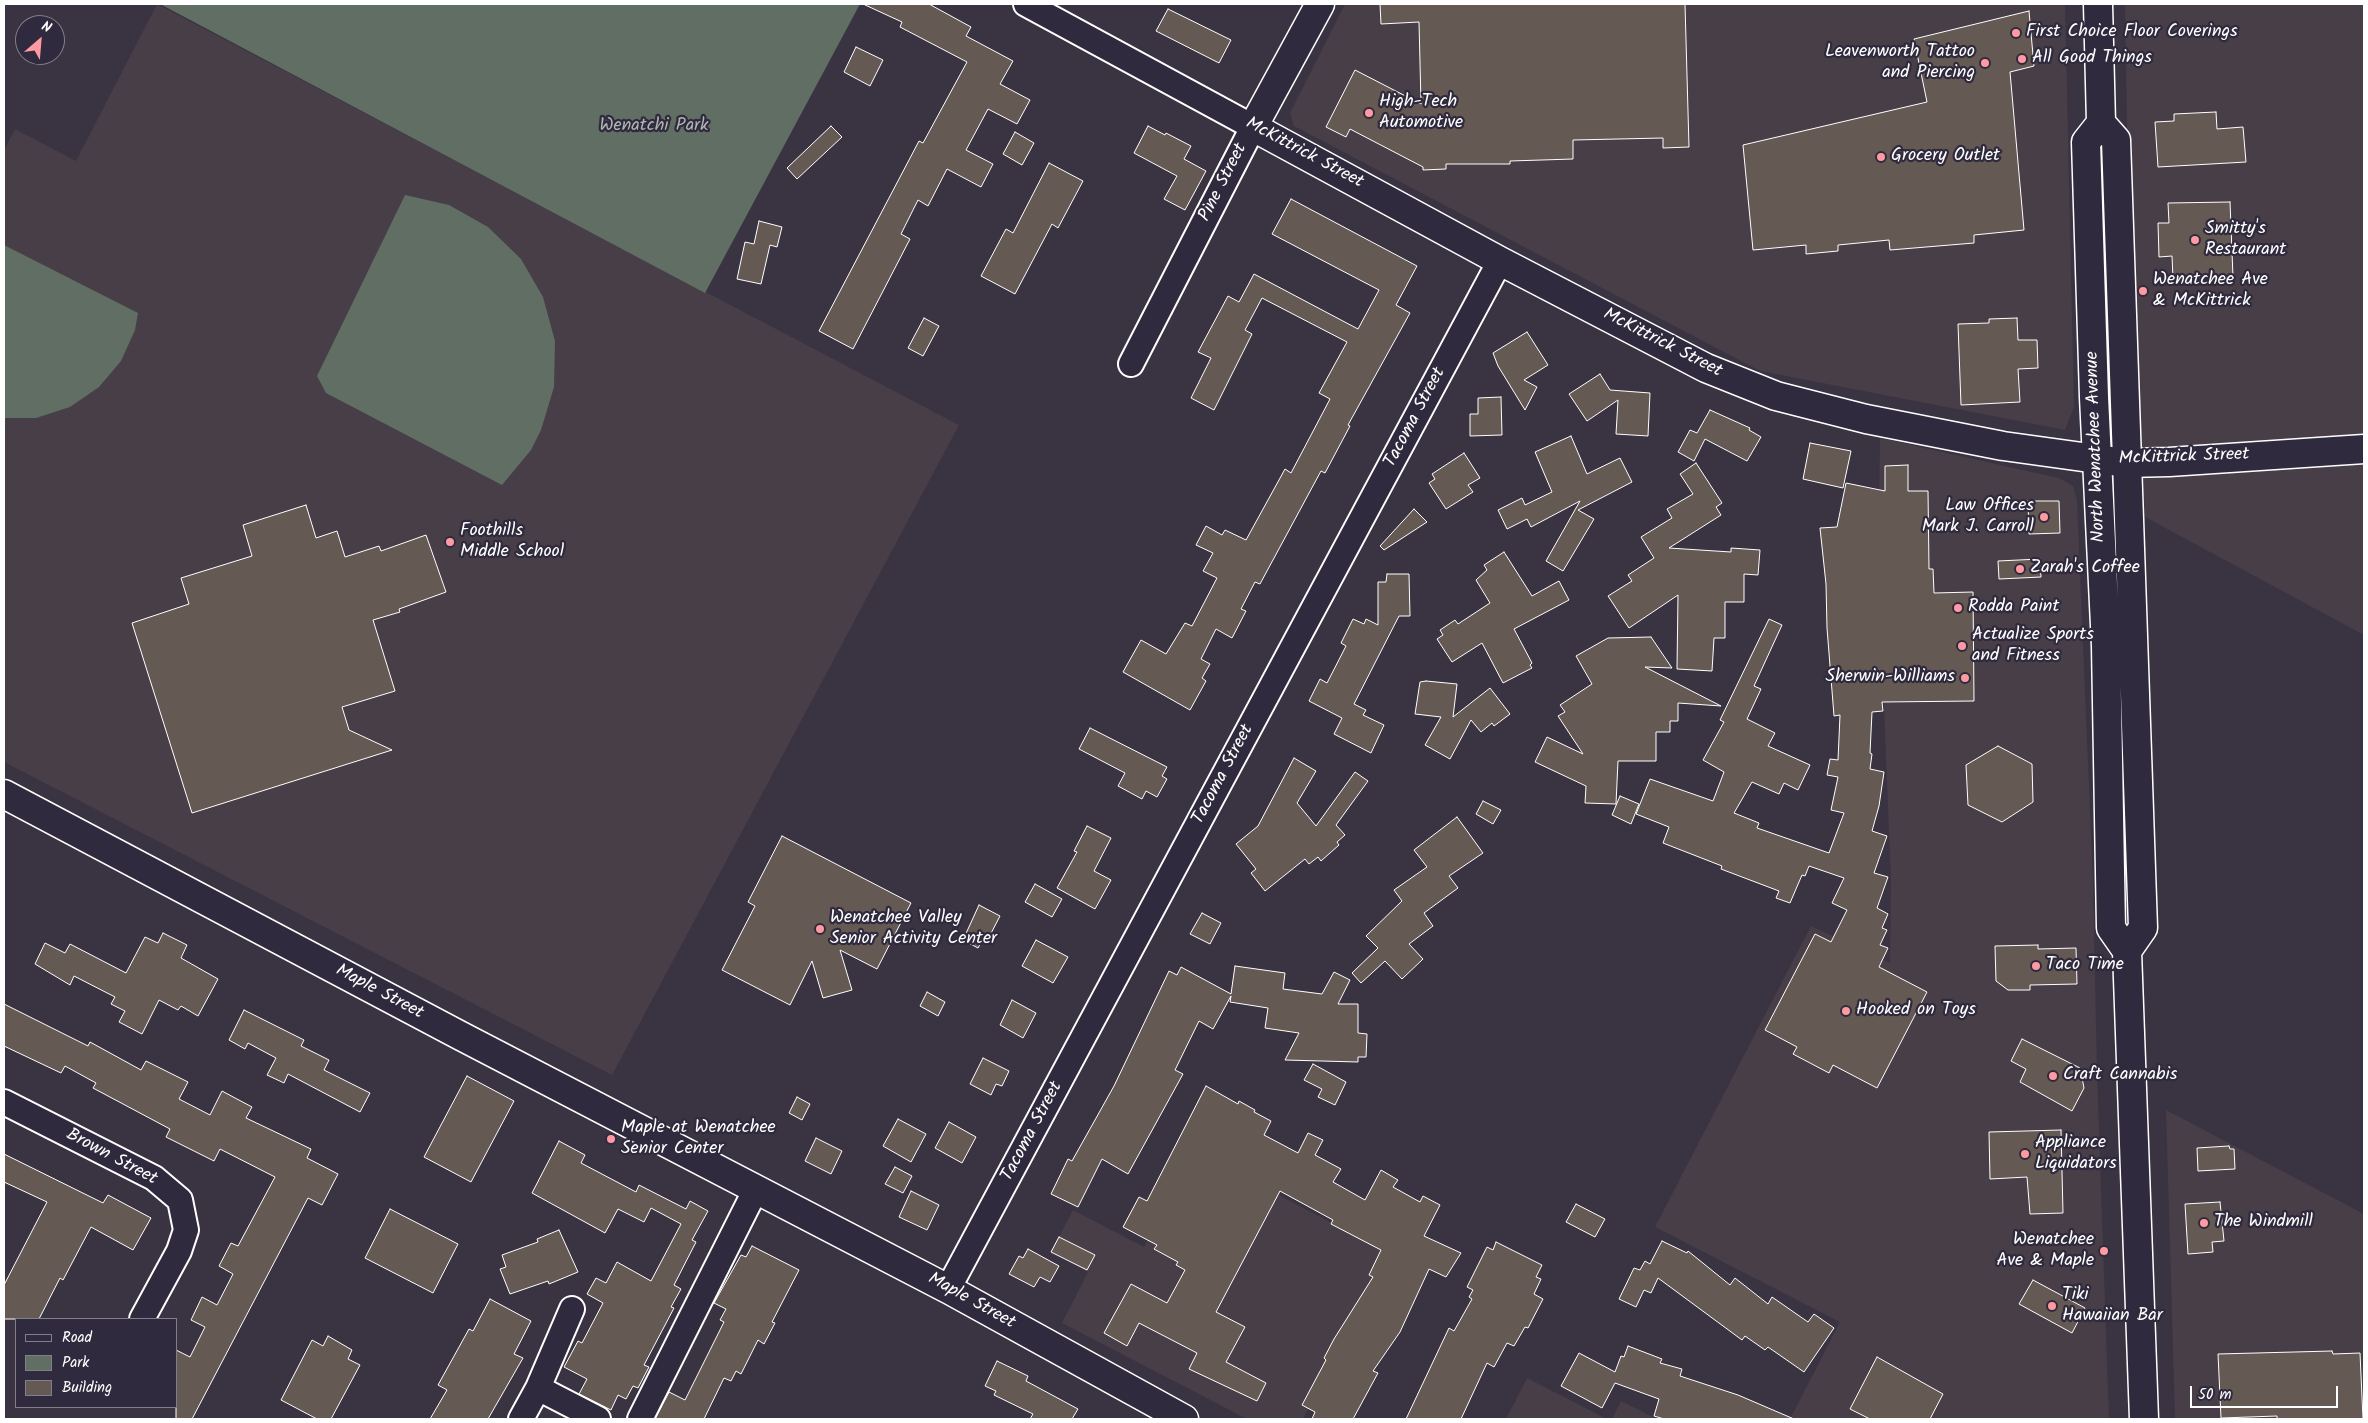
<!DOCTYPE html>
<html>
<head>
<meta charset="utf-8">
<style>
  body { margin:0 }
  #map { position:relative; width:2368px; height:1423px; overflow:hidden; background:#3a3342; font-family:Kalam,sans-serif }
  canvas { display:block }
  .frame { position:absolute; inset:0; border:5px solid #fff; pointer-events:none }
  .legend { position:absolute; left:15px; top:1318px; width:162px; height:90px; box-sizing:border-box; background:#2f2a3d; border:1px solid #827f8b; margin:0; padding:6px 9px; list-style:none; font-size:15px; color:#fff }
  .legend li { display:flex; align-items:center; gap:10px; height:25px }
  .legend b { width:25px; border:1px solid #827f8b }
  .north { position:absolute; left:15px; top:15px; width:50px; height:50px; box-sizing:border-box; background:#2f2a3d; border:1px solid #827f8b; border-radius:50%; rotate:27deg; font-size:14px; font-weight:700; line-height:20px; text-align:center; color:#fff }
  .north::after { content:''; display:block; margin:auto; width:18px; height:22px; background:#ff9aa2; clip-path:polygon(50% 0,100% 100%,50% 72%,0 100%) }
  .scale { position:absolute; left:2190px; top:1386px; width:148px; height:22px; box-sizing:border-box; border:2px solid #fff; border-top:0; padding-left:6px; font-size:15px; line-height:18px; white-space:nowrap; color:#fff; -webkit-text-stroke:4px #2f2a3d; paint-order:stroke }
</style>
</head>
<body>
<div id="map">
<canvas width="2368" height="1423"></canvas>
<div class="frame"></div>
<ul class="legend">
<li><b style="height:6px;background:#2f2a3d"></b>Road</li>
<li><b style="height:14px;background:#606e64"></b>Park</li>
<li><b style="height:14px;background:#655954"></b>Building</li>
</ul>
<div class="north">N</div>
<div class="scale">50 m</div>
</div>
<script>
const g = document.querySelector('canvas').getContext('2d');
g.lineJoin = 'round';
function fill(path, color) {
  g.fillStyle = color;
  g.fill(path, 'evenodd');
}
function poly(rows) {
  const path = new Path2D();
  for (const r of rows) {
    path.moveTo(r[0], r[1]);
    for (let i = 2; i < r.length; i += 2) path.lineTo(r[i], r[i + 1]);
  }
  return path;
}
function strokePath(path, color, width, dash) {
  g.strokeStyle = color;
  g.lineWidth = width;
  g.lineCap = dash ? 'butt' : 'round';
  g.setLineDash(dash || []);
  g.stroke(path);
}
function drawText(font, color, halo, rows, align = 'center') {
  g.font = font + ' Kalam,sans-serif';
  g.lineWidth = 4.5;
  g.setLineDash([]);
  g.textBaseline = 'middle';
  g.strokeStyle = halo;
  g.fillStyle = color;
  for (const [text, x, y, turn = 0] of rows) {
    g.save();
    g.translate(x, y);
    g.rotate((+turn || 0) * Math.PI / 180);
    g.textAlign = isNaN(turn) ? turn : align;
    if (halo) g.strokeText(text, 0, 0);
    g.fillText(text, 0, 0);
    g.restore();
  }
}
const built = poly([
  [157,4,959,425,612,1075,4,762,4,151,15,129,76,161],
  [1345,4,2065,4,2074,407,2065,430,1760,371,1294,126,1290,113],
  [2125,4,2364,4,2364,635,2145,517,2127,127],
  [1880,438,2059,478,2073,486,2077,501,2093,882,2097,1072,2109,1419,1790,1419,1840,1322,1655,1227,1811,926,1890,963,1891,882,1884,706,1879,513],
  [2166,1110,2364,1214,2364,1419,2175,1419],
  [1195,1151,1389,1253,1303,1419,1247,1419,1062,1323,1088,1272,1051,1252,1073,1210,1144,1247],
  [1527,1378,1607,1419,1506,1419],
  [1621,1401,1657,1419,1612,1419]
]);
const green = poly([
  [160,4,860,4,705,293],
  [405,195,449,205,488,227,521,259,543,297,555,341,554,387,541,430,531,450,502,485,326,393,317,376],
  [4,245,138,313,135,330,121,361,99,387,70,407,36,418,4,418]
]);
const building = poly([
  [863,4,929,4,971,27,966,36,1013,61,1000,84,1030,100,1017,124,988,109,966,150,993,164,981,187,947,169,928,206,918,200,901,234,910,239,853,349,819,331,919,141,923,143,967,62,900,27,902,22,863,4],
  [1380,4,1685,4,1689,147,1663,148,1663,138,1573,140,1573,159,1510,161,1510,164,1446,164,1446,169,1423,170,1423,167,1350,129,1346,137,1326,127,1355,70,1421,104,1419,22,1381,24,1380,4],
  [1168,9,1231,40,1219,63,1156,31,1168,9],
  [2029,11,2034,66,2010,72,2024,230,1974,235,1974,243,1890,250,1889,240,1838,245,1838,251,1806,254,1806,245,1753,250,1743,145,1927,102,1914,39,2029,11],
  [856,47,883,60,870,86,844,72,856,47],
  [2216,112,2217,129,2243,127,2246,162,2158,167,2155,122,2174,121,2174,114,2216,112],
  [831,126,842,137,797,179,787,168,831,126],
  [1148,126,1165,135,1166,133,1191,146,1184,159,1206,171,1185,210,1164,199,1177,176,1134,153,1148,126],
  [1015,132,1034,143,1022,165,1003,154,1015,132],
  [1049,163,1083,181,1058,228,1052,224,1015,294,981,276,1006,229,1013,233,1049,163],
  [1291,199,1417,266,1396,305,1410,313,1348,425,1350,426,1325,473,1321,471,1260,584,1255,582,1241,609,1246,611,1232,638,1216,629,1201,659,1210,664,1202,678,1206,681,1190,710,1123,672,1141,640,1166,654,1185,623,1192,626,1217,578,1203,571,1213,553,1196,545,1206,526,1222,535,1225,530,1246,540,1285,469,1291,473,1330,399,1319,393,1347,342,1262,298,1245,330,1252,334,1214,410,1191,398,1211,358,1198,352,1228,296,1239,302,1254,274,1358,329,1379,290,1272,234,1291,199],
  [2230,202,2233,277,2173,279,2172,256,2159,257,2158,223,2169,223,2168,203,2230,202],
  [759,221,782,227,777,247,770,245,761,284,737,279,745,242,754,244,759,221],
  [924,318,939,326,923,356,908,348,924,318],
  [2017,318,2018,340,2037,340,2038,368,2018,369,2020,402,1961,405,1958,324,1989,323,1989,319,2017,318],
  [1527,332,1548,365,1524,380,1537,387,1525,410,1498,366,1493,353,1527,332],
  [1600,374,1610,390,1650,393,1648,436,1616,434,1618,400,1587,421,1569,394,1600,374],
  [1501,397,1502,435,1470,436,1470,414,1478,414,1478,398,1501,397],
  [1710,410,1750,428,1749,430,1761,437,1747,461,1705,439,1694,461,1678,452,1690,430,1697,433,1710,410],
  [1571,436,1587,474,1620,458,1632,482,1578,510,1594,519,1563,571,1546,561,1580,501,1531,527,1527,519,1507,529,1498,510,1522,498,1525,505,1552,492,1535,452,1571,436],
  [1810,443,1851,451,1843,488,1803,479,1810,443],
  [1464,453,1480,478,1468,485,1473,492,1446,509,1429,483,1435,479,1432,474,1464,453],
  [1696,463,1722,503,1716,507,1721,515,1669,548,1731,552,1731,548,1760,550,1758,575,1744,574,1744,602,1725,602,1725,638,1714,638,1712,671,1677,669,1678,595,1629,628,1608,596,1632,581,1628,575,1654,558,1641,537,1672,518,1667,509,1693,494,1680,474,1696,463],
  [1908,465,1908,491,1928,491,1929,569,1933,569,1934,593,1973,592,1974,701,1882,702,1883,711,1872,712,1870,753,1872,754,1870,769,1884,772,1879,806,1872,831,1887,836,1874,873,1888,877,1877,908,1888,914,1882,928,1887,930,1880,945,1888,948,1879,967,1927,992,1877,1088,1833,1065,1829,1073,1793,1054,1797,1047,1765,1030,1815,934,1831,942,1847,910,1832,903,1844,878,1809,866,1805,876,1802,875,1790,903,1776,898,1779,891,1721,869,1722,866,1663,843,1669,827,1636,814,1650,779,1713,801,1724,772,1703,760,1724,722,1720,720,1769,619,1782,625,1754,686,1761,689,1747,719,1775,733,1768,746,1810,765,1798,790,1784,783,1779,794,1752,782,1734,813,1759,823,1757,828,1829,853,1844,813,1831,810,1838,777,1827,775,1830,759,1838,760,1840,715,1834,716,1827,628,1826,584,1820,528,1837,527,1846,483,1885,491,1885,466,1908,465],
  [2028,501,2059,501,2060,533,2029,534,2028,501],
  [306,505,316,538,337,531,345,557,379,546,381,551,426,535,446,592,399,609,400,612,373,620,395,691,342,707,349,730,392,750,192,813,132,623,189,604,181,578,252,556,243,525,306,505],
  [1414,509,1427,522,1384,550,1380,546,1414,509],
  [1504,552,1532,596,1559,581,1569,600,1514,629,1532,663,1530,665,1532,668,1503,683,1482,643,1452,662,1437,639,1443,635,1440,630,1455,620,1458,624,1490,603,1476,580,1487,570,1484,565,1504,552],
  [2040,559,2041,577,1999,579,1998,561,2040,559],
  [1387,574,1409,574,1410,616,1399,616,1354,704,1366,710,1363,715,1384,725,1371,753,1334,734,1342,718,1309,701,1320,679,1327,683,1346,646,1341,643,1353,619,1364,624,1366,619,1378,625,1378,582,1386,582,1387,574],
  [1651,637,1672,668,1645,667,1721,706,1678,703,1678,721,1670,721,1670,732,1656,732,1656,761,1618,761,1616,804,1585,803,1586,786,1535,762,1547,737,1583,754,1558,716,1565,712,1560,705,1592,684,1576,656,1608,638,1651,637],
  [1426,681,1457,684,1453,717,1490,688,1510,714,1494,726,1492,723,1481,732,1471,720,1450,759,1425,745,1441,717,1415,714,1420,682,1426,681],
  [1090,728,1167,767,1162,776,1167,779,1157,797,1146,791,1142,799,1118,786,1125,773,1079,749,1090,728],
  [1998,746,2032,764,2033,802,2002,822,1968,805,1966,765,1998,746],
  [1294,758,1316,771,1297,803,1316,826,1355,772,1368,781,1336,825,1345,835,1337,842,1339,845,1321,861,1318,857,1309,864,1305,859,1265,891,1251,873,1256,869,1236,844,1258,826,1294,758],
  [1620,796,1639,804,1631,824,1612,815,1620,796],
  [1483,801,1501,810,1493,824,1476,814,1483,801],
  [1457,817,1483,853,1449,876,1458,888,1424,913,1433,926,1409,944,1423,959,1402,979,1385,961,1361,983,1352,973,1378,948,1366,936,1402,901,1394,890,1427,867,1414,850,1457,817],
  [1087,826,1111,838,1094,871,1111,880,1095,909,1057,888,1077,852,1074,851,1087,826],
  [782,836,911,903,877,969,840,950,852,990,823,998,812,961,790,1005,722,970,755,906,748,902,782,836],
  [1035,884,1062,899,1052,917,1025,902,1035,884],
  [979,905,1000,916,986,943,982,941,978,948,963,940,979,905],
  [1202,913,1221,923,1210,944,1190,934,1202,913],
  [163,933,187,945,181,958,218,979,198,1016,181,1006,178,1010,159,1000,142,1034,119,1022,125,1011,111,1004,115,997,74,976,70,985,35,964,45,943,65,953,70,944,126,973,145,937,158,943,163,933],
  [1036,940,1068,957,1053,983,1022,966,1036,940],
  [2038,945,2038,949,2076,948,2077,984,2030,985,2030,990,2008,990,1996,981,1995,946,2038,945],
  [1235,966,1285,973,1283,989,1322,994,1334,972,1350,980,1338,1004,1358,1004,1358,1033,1367,1034,1366,1057,1358,1057,1358,1062,1285,1060,1299,1033,1265,1028,1268,1008,1230,1002,1231,996,1213,1029,1199,1021,1175,1070,1183,1074,1128,1174,1102,1159,1078,1207,1051,1194,1068,1159,1072,1161,1114,1086,1169,971,1177,975,1181,967,1231,994,1235,966],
  [927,992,945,1002,938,1016,920,1006,927,992],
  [1012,1000,1036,1013,1023,1038,1000,1025,1012,1000],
  [4,1004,88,1046,90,1042,141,1070,146,1061,188,1082,179,1099,210,1115,222,1091,252,1107,246,1118,311,1149,307,1158,338,1174,322,1205,308,1198,192,1419,176,1419,176,1350,190,1357,205,1327,191,1320,202,1297,217,1305,233,1274,219,1266,231,1243,238,1246,275,1177,220,1149,214,1161,166,1137,170,1129,93,1088,96,1083,65,1066,61,1073,4,1046,4,1004],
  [244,1010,304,1040,301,1046,329,1060,324,1070,370,1093,360,1112,288,1074,284,1083,267,1075,276,1058,248,1043,245,1049,229,1040,244,1010],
  [2022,1039,2080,1068,2084,1088,2072,1111,2020,1082,2026,1069,2011,1061,2022,1039],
  [983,1058,1009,1071,1002,1086,996,1084,991,1095,970,1084,983,1058],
  [1313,1064,1346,1082,1335,1105,1318,1097,1322,1089,1304,1080,1313,1064],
  [467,1076,514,1101,471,1182,424,1157,467,1076],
  [1206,1086,1238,1104,1239,1101,1255,1110,1254,1112,1271,1121,1264,1135,1298,1153,1308,1133,1323,1140,1315,1155,1341,1169,1333,1182,1365,1200,1381,1170,1398,1180,1393,1187,1420,1202,1423,1196,1440,1205,1424,1236,1461,1253,1446,1277,1429,1269,1400,1332,1373,1371,1378,1373,1353,1419,1312,1419,1315,1412,1302,1405,1326,1360,1324,1358,1334,1339,1373,1277,1369,1275,1381,1250,1331,1224,1333,1220,1280,1191,1216,1312,1245,1327,1226,1362,1266,1383,1257,1401,1189,1369,1197,1353,1139,1323,1127,1346,1104,1333,1131,1284,1167,1303,1185,1270,1176,1265,1178,1262,1154,1249,1157,1245,1123,1227,1139,1197,1147,1201,1206,1086],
  [797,1097,810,1104,802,1120,789,1113,797,1097],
  [898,1119,926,1134,911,1162,883,1146,898,1119],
  [949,1122,976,1137,962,1163,935,1148,949,1122],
  [2061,1130,2063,1213,2030,1214,2027,1177,1990,1179,1989,1132,2061,1130],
  [816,1138,842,1151,831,1174,805,1161,816,1138],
  [559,1141,585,1155,581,1163,636,1192,639,1185,686,1209,690,1201,708,1211,692,1240,696,1242,674,1285,681,1289,671,1307,674,1308,644,1365,649,1367,638,1388,633,1386,626,1399,618,1395,611,1410,579,1394,587,1379,564,1367,578,1341,582,1343,603,1303,587,1294,596,1278,606,1283,617,1262,651,1281,681,1224,651,1208,644,1222,618,1209,605,1233,532,1193,559,1141],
  [2229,1146,2230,1149,2234,1149,2235,1169,2198,1171,2197,1148,2229,1146],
  [4,1154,103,1203,108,1195,151,1218,133,1250,91,1227,63,1280,60,1278,39,1319,4,1319,4,1285,47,1202,4,1182,4,1154],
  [895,1167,912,1176,903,1193,885,1184,895,1167],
  [911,1191,939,1205,927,1230,899,1217,911,1191],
  [2220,1202,2224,1241,2212,1242,2213,1252,2188,1254,2185,1204,2220,1202],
  [1576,1204,1605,1219,1595,1237,1566,1222,1576,1204],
  [390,1209,458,1244,433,1293,365,1258,390,1209],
  [559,1230,578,1272,549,1284,548,1281,510,1294,500,1269,506,1267,502,1255,538,1242,537,1239,559,1230],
  [1059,1237,1095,1255,1087,1270,1051,1252,1059,1237],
  [1662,1241,1687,1253,1688,1251,1730,1285,1735,1278,1768,1304,1772,1297,1808,1322,1814,1314,1834,1328,1804,1372,1768,1347,1765,1350,1745,1336,1742,1340,1658,1278,1651,1293,1644,1290,1636,1307,1619,1299,1634,1268,1640,1270,1645,1261,1650,1264,1662,1241],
  [1496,1242,1542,1265,1536,1277,1541,1279,1534,1294,1543,1299,1528,1328,1525,1327,1514,1346,1507,1343,1494,1367,1487,1363,1461,1419,1406,1419,1449,1328,1454,1331,1472,1299,1469,1297,1473,1290,1467,1287,1487,1247,1493,1250,1496,1242],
  [752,1246,799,1270,772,1322,775,1323,764,1344,758,1340,741,1374,736,1371,731,1381,724,1378,704,1419,655,1419,669,1392,685,1400,724,1322,720,1320,726,1309,714,1303,741,1255,746,1257,752,1246],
  [1028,1249,1059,1266,1050,1282,1040,1277,1034,1287,1009,1274,1019,1256,1023,1258,1028,1249],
  [2033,1280,2085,1308,2072,1333,2019,1304,2033,1280],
  [490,1299,531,1321,514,1354,523,1358,488,1419,430,1419,447,1390,438,1385,469,1329,473,1331,490,1299],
  [328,1336,352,1350,348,1359,360,1365,331,1419,317,1419,281,1400,312,1340,323,1346,328,1336],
  [1628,1346,1662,1359,1660,1363,1682,1369,1680,1376,1738,1395,1794,1419,1664,1419,1654,1416,1659,1399,1615,1383,1602,1408,1561,1386,1579,1353,1615,1372,1621,1356,1624,1357,1628,1346],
  [2332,1351,2333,1354,2360,1353,2363,1419,2277,1419,2277,1416,2221,1418,2218,1354,2332,1351],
  [1877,1357,1943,1394,1930,1419,1870,1419,1850,1409,1877,1357],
  [997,1361,1028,1376,1026,1381,1078,1409,1072,1419,1030,1419,1033,1414,994,1395,996,1391,985,1386,997,1361]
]);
const street = poly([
  [1026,4,1253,127,1131,364],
  [4,1102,154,1178,180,1200,186,1230,179,1251,142,1319],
  [948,1289,1500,261],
  [538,1388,598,1419],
  [521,1419,538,1388,572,1309],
  [640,1419,756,1189]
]);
const secondary = poly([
  [1320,4,1253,127,1500,261,1706,368,1776,396,1866,419,2003,446,2097,459,2126,463,2169,462,2364,449],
  [4,794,461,1036,948,1289,1184,1419]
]);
const primary = poly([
  [2098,4,2101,123,2116,140,2143,928,2127,951],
  [2101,123,2086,142,2094,397,2106,646,2111,928,2127,951,2144,1419]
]);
const markers = [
  [2016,33,5,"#ff9aa2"],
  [2022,59,5,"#ff9aa2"],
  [1985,63,5,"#ff9aa2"],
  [1369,113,5,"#ff9aa2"],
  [1881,157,5,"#ff9aa2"],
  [2195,240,5,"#ff9aa2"],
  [2143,291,5,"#ff9aa2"],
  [2044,517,5,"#ff9aa2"],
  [450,542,5,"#ff9aa2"],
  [2020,569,5,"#ff9aa2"],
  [1958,608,5,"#ff9aa2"],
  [1962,646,5,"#ff9aa2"],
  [1965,678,5,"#ff9aa2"],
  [820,929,5,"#ff9aa2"],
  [2036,966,5,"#ff9aa2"],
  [1846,1011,5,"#ff9aa2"],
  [2053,1076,5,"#ff9aa2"],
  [611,1139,5,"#ff9aa2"],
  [2025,1154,5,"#ff9aa2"],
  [2204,1223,5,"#ff9aa2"],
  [2104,1251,5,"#ff9aa2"],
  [2052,1306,5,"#ff9aa2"]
];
const poiNames = [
  ["First Choice Floor Coverings",2026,33],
  ["Leavenworth Tattoo",1975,53,"right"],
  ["and Piercing",1975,74,"right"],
  ["All Good Things",2032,59],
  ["High-Tech",1379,103],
  ["Automotive",1379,124],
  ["Grocery Outlet",1891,157],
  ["Smitty's",2205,230],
  ["Restaurant",2205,251],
  ["Wenatchee Ave",2153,281],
  ["& McKittrick",2153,302],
  ["Law Offices",2034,507,"right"],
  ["Mark J. Carroll",2034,528,"right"],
  ["Foothills",460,532],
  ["Middle School",460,553],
  ["Zarah's Coffee",2030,569],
  ["Rodda Paint",1968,608],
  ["Actualize Sports",1972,636],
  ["and Fitness",1972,657],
  ["Sherwin-Williams",1955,678,"right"],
  ["Wenatchee Valley",830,919],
  ["Senior Activity Center",830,940],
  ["Taco Time",2046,966],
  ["Hooked on Toys",1856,1011],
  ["Craft Cannabis",2063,1076],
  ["Maple at Wenatchee",621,1129],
  ["Senior Center",621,1150],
  ["Appliance",2035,1144],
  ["Liquidators",2035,1165],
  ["The Windmill",2214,1223],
  ["Wenatchee",2094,1241,"right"],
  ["Ave & Maple",2094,1262,"right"],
  ["Tiki",2062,1296],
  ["Hawaiian Bar",2062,1317]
];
const parkNames = [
  ["Wenatchi Park",654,127]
];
const streetNames = [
  ["McKittrick Street",1304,154,28],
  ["Pine Street",1224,183,-63],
  ["McKittrick Street",1662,344,27],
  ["Tacoma Street",1416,418,-62],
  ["North Wenatchee Avenue",2097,447,-92],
  ["McKittrick Street",2184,458,-2],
  ["Tacoma Street",1224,775,-62],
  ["Maple Street",379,993,28],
  ["Tacoma Street",1033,1132,-62],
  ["Brown Street",111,1158,28],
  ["Maple Street",971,1302,29]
];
fill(built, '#473e47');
fill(green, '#606e64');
fill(building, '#655954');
strokePath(building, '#fff', 1);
strokePath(street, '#fff', 28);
strokePath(secondary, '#fff', 31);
strokePath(primary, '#fff', 31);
strokePath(street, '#2f2a3d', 24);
strokePath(secondary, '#2f2a3d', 28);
strokePath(primary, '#2f2a3d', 28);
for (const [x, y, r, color] of markers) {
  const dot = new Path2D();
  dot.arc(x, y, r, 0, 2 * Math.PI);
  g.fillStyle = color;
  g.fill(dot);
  strokePath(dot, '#2f2a3d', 2);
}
drawText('18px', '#fff', '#2f2a3d', poiNames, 'left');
drawText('18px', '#b0b6b2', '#2f2a3d', parkNames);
drawText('18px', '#fff', '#2f2a3d', streetNames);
</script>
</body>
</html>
